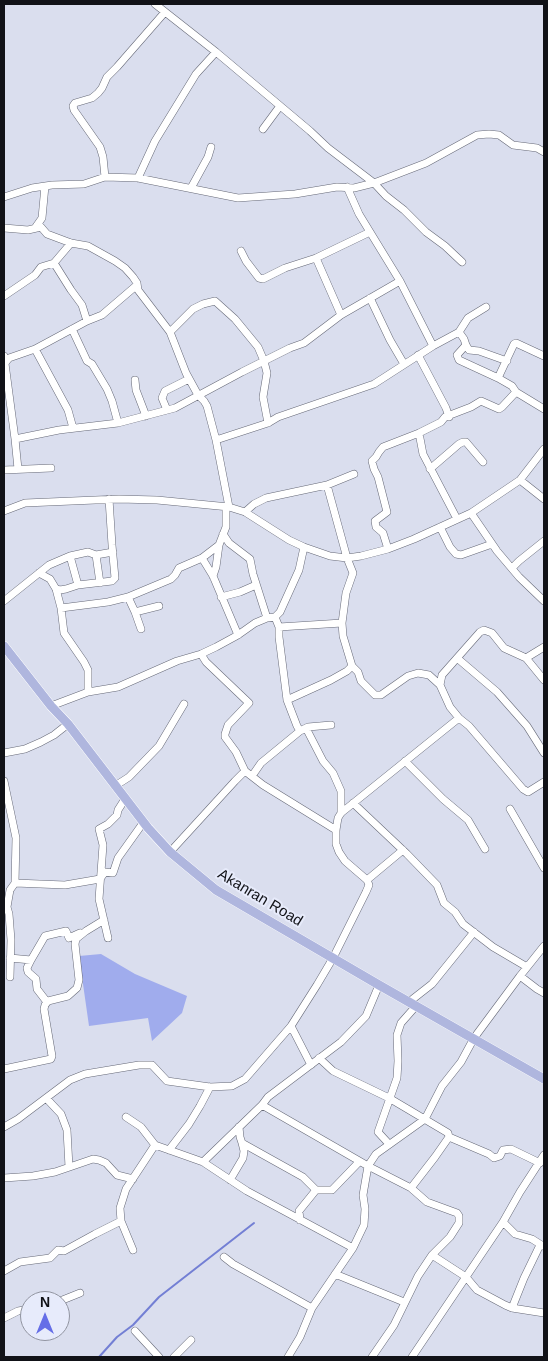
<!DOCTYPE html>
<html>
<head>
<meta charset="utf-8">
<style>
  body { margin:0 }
  #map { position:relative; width:548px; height:1361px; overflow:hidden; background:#dadeee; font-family:Helvetica,sans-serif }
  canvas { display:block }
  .frame { position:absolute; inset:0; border:5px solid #111217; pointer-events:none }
  .north { position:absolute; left:20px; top:1291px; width:50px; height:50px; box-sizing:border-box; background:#e7ebfb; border:1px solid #9194a0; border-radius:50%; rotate:0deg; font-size:14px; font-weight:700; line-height:20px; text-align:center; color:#111217 }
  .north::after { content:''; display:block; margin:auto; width:18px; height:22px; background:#656ee7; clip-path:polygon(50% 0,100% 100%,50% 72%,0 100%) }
</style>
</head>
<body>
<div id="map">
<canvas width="548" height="1361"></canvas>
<div class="frame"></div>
<div class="north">N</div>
</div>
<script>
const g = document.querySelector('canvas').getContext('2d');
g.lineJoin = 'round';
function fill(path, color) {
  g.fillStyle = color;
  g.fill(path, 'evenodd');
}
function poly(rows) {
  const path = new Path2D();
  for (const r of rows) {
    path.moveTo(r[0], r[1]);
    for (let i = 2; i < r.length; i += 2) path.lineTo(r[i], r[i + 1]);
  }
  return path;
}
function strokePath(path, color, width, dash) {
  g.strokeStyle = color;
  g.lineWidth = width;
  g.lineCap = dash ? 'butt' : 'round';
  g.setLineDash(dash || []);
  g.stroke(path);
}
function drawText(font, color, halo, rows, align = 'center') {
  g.font = font + ' Helvetica,sans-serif';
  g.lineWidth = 4;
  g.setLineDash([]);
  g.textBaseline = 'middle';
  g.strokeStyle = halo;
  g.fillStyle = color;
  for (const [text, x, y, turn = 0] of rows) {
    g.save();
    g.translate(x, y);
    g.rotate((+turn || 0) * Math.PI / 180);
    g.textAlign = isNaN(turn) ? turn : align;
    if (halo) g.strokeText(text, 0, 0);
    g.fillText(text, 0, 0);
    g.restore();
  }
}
const green = poly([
  [101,954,135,974,187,996,182,1013,152,1041,148,1018,89,1026,79,956]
]);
const stream = poly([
  [99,1357,117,1337,133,1325,159,1297,254,1223]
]);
const minor = poly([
  [155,4,216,52,310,131,328,148,374,183,386,196,404,210,426,232,445,246,462,262],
  [263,129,280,106],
  [105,177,103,157,100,147,74,110,73,106,75,103,92,98,98,93,102,88,107,77,117,67,165,12],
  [138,178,155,141,196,74,216,52],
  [347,187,359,214,400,281,433,346],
  [191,188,208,157,211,147],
  [4,197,32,188,52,185,84,184,105,177,138,178,238,198,295,194,337,187,354,188,374,183,426,163,477,135,489,134,499,135,513,145,537,148,544,152],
  [4,228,28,230,41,227,47,234,71,243,88,246,115,261,125,268,133,277,137,283,138,290,170,332,186,373,198,395,204,401,207,406,216,440,229,507],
  [35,228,42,218,45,186],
  [241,251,246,261,259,278,263,279,285,268,316,258,370,232],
  [316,258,341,315],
  [54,263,71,290,82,305,87,321],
  [4,296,35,275,41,267,54,263,71,243],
  [370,298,390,340,404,364],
  [72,329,87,361,92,364,107,389,112,401,118,423],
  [170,332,193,309,203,304,215,301,235,319,258,347,264,361,267,373,263,397,268,423],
  [459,332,464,339,466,345,469,350,479,351,507,361],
  [466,345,457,355,459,360,498,378,512,386,516,392,544,409],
  [35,349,68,410,73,428],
  [418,355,446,408,449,417],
  [4,356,15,439,18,469],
  [5,363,9,358,35,349,87,321,102,315,137,285],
  [498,378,514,344,516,343,544,356],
  [135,380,136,390,146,416],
  [167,410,162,398,165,391,189,379],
  [419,433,423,454,457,519],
  [15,439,59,430,118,423,175,408,242,372,290,348,304,343,341,315,400,281],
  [216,440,268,423,278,417,374,384,433,346,459,332,468,318,486,307],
  [430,469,459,444,463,442,466,442,483,462],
  [4,470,51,468],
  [520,480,544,499],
  [327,485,347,558,353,573,346,593,342,623,343,636,352,666,358,672,361,681,375,695,381,695,408,676,418,673,429,675,440,685,450,707,459,718,469,726,523,789,528,792,544,782],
  [4,511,25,503,119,499,157,500,229,507,245,512,289,540,304,547,330,556,347,558,361,556,388,549,414,539,471,513,520,480,544,449],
  [245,512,254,504,266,498,327,485,354,474],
  [471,513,497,551,519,577,544,601],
  [440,527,450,547,456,554,461,555,492,544],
  [223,534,229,543,250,559,253,574,267,618],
  [388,549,383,533,376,527,375,521,387,512,378,477,374,469,372,461,376,457,379,452,383,447,419,433,441,422,445,417,471,407,481,401,499,409,502,407,516,392],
  [96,555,100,583],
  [70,556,78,585],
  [202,558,213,576,238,635],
  [512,568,519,561,544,541],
  [39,573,50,579,56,589,61,608,64,633,84,662,88,670,88,692],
  [213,576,216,567,219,545,226,527,226,507],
  [56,589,60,590,66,589,78,585,112,581,115,578,112,545,109,499],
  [128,597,135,612,141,629],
  [221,597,240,592,256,585],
  [4,601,49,565,70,556,88,552,96,555,113,552],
  [61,608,108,602,128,597,171,579,175,575,179,568,202,558,219,545],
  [135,612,159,606],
  [275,617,279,627,279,637,287,700,297,726,300,731],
  [279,627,342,623],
  [201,654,206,662,249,703,228,725,225,734,225,737,236,752,245,771,263,785,336,830],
  [457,658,497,692,527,726,544,753],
  [526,658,544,647],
  [440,685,442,675,480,632,484,630,492,633,504,648,526,658,544,680],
  [287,700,331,680,347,671,352,666],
  [51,706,88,692,118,687,177,661,201,654,216,647,238,635,255,623,267,618,275,617,280,612,299,570,304,547],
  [306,728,323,761,333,773,341,791,341,813],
  [4,753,25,749,41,742,54,735,68,724],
  [405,761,443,799,468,820,485,849],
  [252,776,261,763,300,731,308,727,331,725],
  [4,781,16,838,15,883,10,890,7,907,9,914,11,940,10,977],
  [115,786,129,777,159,746,184,704],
  [353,803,407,854,437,885,444,903,455,912,463,924,493,947,527,967],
  [510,809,544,868],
  [170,852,235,781,245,771],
  [367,880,345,861,339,852,336,844,336,830,338,818,341,813,459,718],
  [15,883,65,885,100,879,105,872,113,873,118,858,143,823],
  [108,938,99,899,103,845,99,829,108,824,117,815,118,810,125,799],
  [10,958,31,960,45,936,66,931,69,938,80,933],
  [31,960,27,968,28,972,36,979,37,989,47,1002],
  [520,976,537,989,544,993],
  [409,1002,432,984,474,932],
  [291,1026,311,1065],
  [319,1058,333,1071,389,1098,448,1133,449,1137,489,1154,494,1158,500,1156,503,1150,511,1149,540,1163],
  [4,1069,51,1059,52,1056,44,1009,45,1005,48,1001,68,996,77,988,79,980,75,944,76,939,86,931,104,920],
  [46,1098,61,1114,67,1130,69,1167],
  [262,1105,368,1166,411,1188,427,1202,457,1213,459,1216,459,1223,450,1237,432,1255,418,1276,394,1325,372,1357],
  [126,1117,141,1127,155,1145,203,1162,247,1191,353,1248],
  [4,1127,18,1119,70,1080,85,1074,139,1065,152,1065,167,1081,210,1087,232,1086,245,1079,291,1026,317,985,333,958,366,892,369,885,367,880,403,850],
  [239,1127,240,1137,242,1143,303,1177,316,1190],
  [389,1144,378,1132,397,1078,398,1061,397,1035,401,1023,416,1006],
  [169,1150,189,1124,200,1106,210,1087],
  [203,1162,262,1105,268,1097,341,1042,366,1016,379,985],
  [4,1178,33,1176,55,1172,93,1159,99,1160,106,1163,117,1175,133,1179],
  [230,1180,243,1158,244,1151,242,1143],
  [411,1188,435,1157,449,1137],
  [300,1220,299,1211,316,1190,332,1190,359,1162],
  [503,1222,515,1234,532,1239,543,1246],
  [133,1250,121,1221,120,1208,126,1189,155,1145],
  [432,1255,466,1277,477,1290,505,1305,512,1308,544,1313],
  [224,1257,233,1264,312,1308],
  [4,1271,20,1262,50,1258,58,1250,64,1251,95,1234,121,1221],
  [335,1274,404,1302],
  [60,1301,80,1293],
  [512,1308,524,1278,540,1245],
  [4,1318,18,1311,30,1309],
  [135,1331,159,1357],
  [174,1357,191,1340],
  [288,1357,300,1337,312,1308,353,1248,364,1225,365,1209,363,1195,368,1166,376,1154,425,1119,442,1086,461,1062,474,1038,520,976,544,946],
  [412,1357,503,1222,520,1192,544,1155]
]);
const major = poly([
  [4,646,51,706,68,724,148,828,170,852,216,890,379,985,544,1079]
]);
const streetNames = [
  ["Akanran Road",260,898,31]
];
fill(green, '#a0aced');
strokePath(stream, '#737fd4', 2);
strokePath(minor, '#666977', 8);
strokePath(major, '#fff', 10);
strokePath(minor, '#fff', 7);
strokePath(major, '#afb6de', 9);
drawText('15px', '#111217', '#e7ebfb', streetNames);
</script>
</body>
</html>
